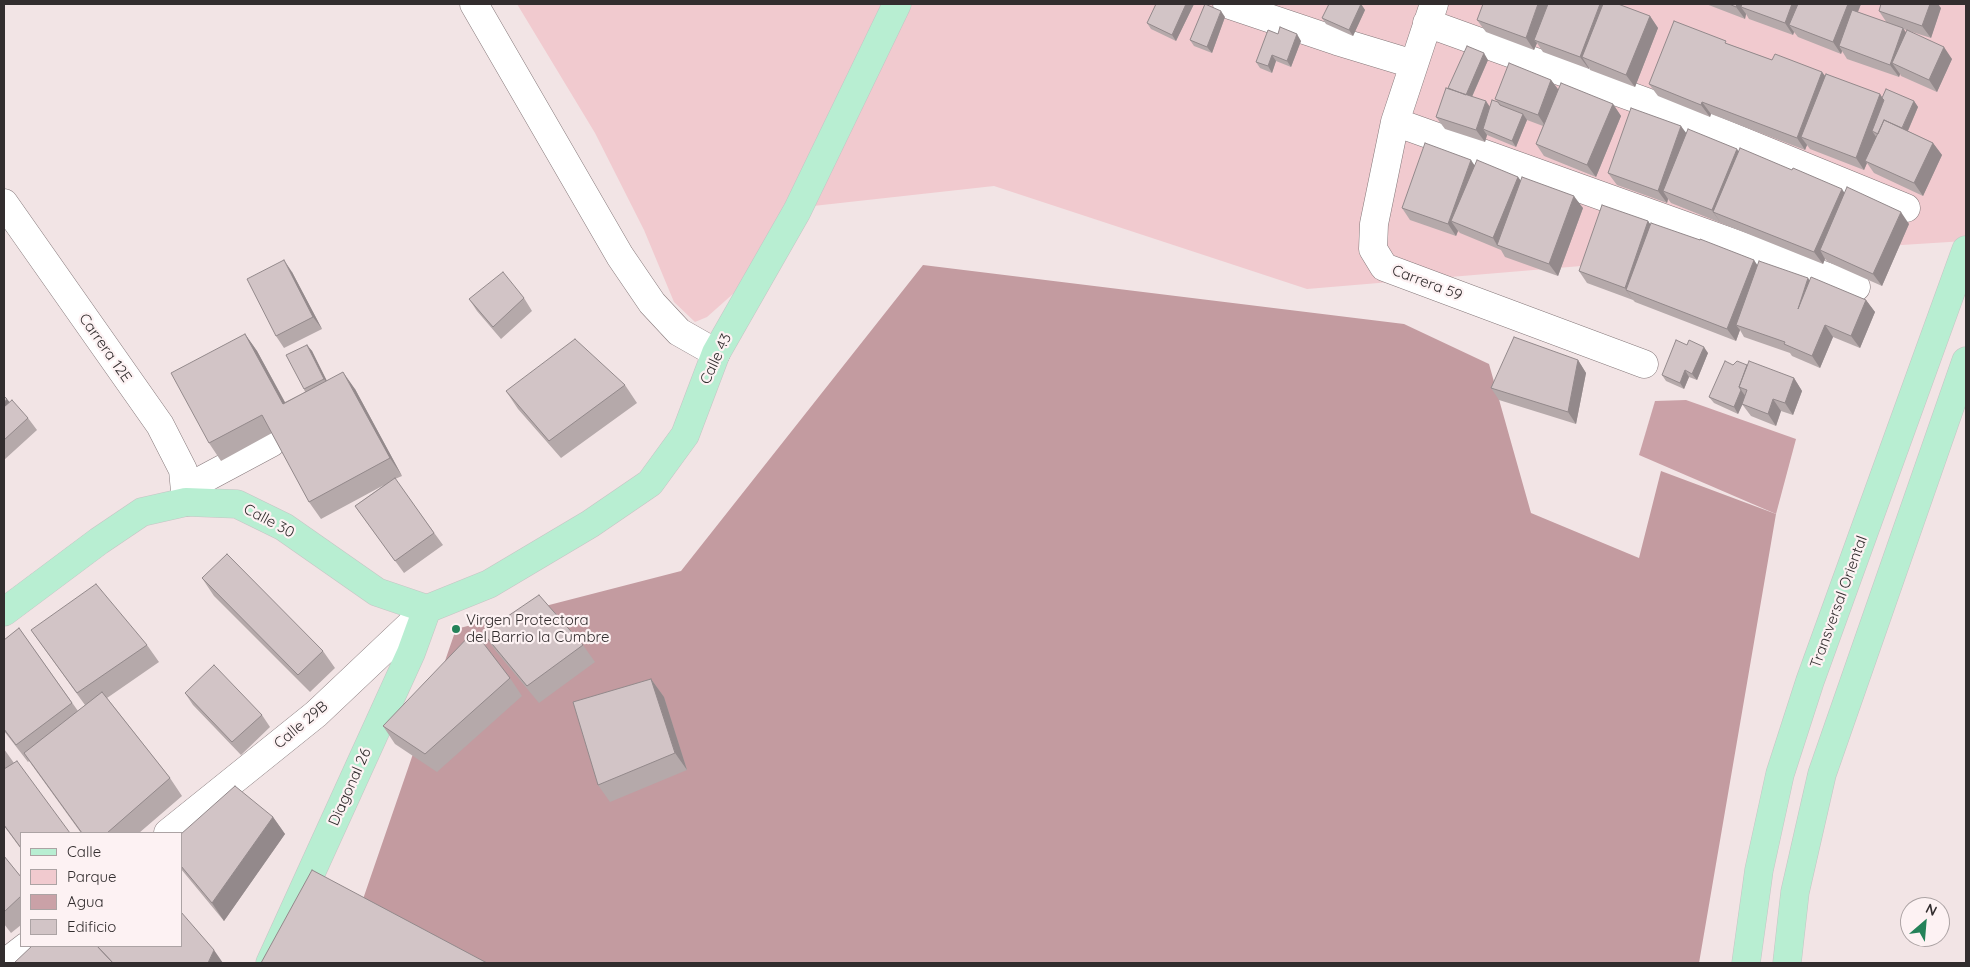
<!DOCTYPE html>
<html>
<head>
<meta charset="utf-8">
<style>
  body { margin:0 }
  #map { position:relative; width:1970px; height:967px; overflow:hidden; background:#f2e4e5; font-family:Quicksand,sans-serif }
  canvas { display:block }
  .frame { position:absolute; inset:0; border:5px solid #322d2e; pointer-events:none }
  .legend { position:absolute; left:20px; top:832px; width:162px; height:115px; box-sizing:border-box; background:#fdf2f3; border:1px solid #aca3a4; margin:0; padding:6px 9px; list-style:none; font-size:15px; color:#322d2e }
  .legend li { display:flex; align-items:center; gap:10px; height:25px }
  .legend b { width:25px; border:1px solid #aca3a4 }
  .north { position:absolute; left:1900px; top:897px; width:50px; height:50px; box-sizing:border-box; background:#fdf2f3; border:1px solid #aca3a4; border-radius:50%; rotate:27deg; font-size:14px; font-weight:700; line-height:20px; text-align:center; color:#322d2e }
  .north::after { content:''; display:block; margin:auto; width:18px; height:22px; background:#248259; clip-path:polygon(50% 0,100% 100%,50% 72%,0 100%) }
</style>
</head>
<body>
<div id="map">
<canvas width="1970" height="967"></canvas>
<div class="frame"></div>
<ul class="legend">
<li><b style="height:6px;background:#b8eed2"></b>Calle</li>
<li><b style="height:14px;background:#f1cacf"></b>Parque</li>
<li><b style="height:14px;background:#caa1a7"></b>Agua</li>
<li><b style="height:14px;background:#d2c4c6"></b>Edificio</li>
</ul>
<div class="north">N</div>
</div>
<script>
const g = document.querySelector('canvas').getContext('2d');
g.lineJoin = 'round';
function fill(path, color) {
  g.fillStyle = color;
  g.fill(path, 'evenodd');
}
function poly(rows) {
  const path = new Path2D();
  for (const r of rows) {
    path.moveTo(r[0], r[1]);
    for (let i = 2; i < r.length; i += 2) path.lineTo(r[i], r[i + 1]);
  }
  return path;
}
function strokePath(path, color, width, dash) {
  g.strokeStyle = color;
  g.lineWidth = width;
  g.lineCap = dash ? 'butt' : 'round';
  g.setLineDash(dash || []);
  g.stroke(path);
}
function drawText(font, color, halo, rows, align = 'center') {
  g.font = font + ' Quicksand,sans-serif';
  g.lineWidth = 4.5;
  g.setLineDash([]);
  g.textBaseline = 'middle';
  g.strokeStyle = halo;
  g.fillStyle = color;
  for (const [text, x, y, turn = 0] of rows) {
    g.save();
    g.translate(x, y);
    g.rotate((+turn || 0) * Math.PI / 180);
    g.textAlign = isNaN(turn) ? turn : align;
    if (halo) g.strokeText(text, 0, 0);
    g.fillText(text, 0, 0);
    g.restore();
  }
}
const green = poly([
  [517,4,1966,4,1966,237,1965,241,1617,263,1307,289,994,186,804,207,779,253,707,317,695,322,674,302,644,230,595,133]
]);
const forest = poly([
  [923,265,1404,324,1489,364,1531,513,1639,558,1661,471,1776,514,1699,963,341,963,456,629,681,571]
]);
const water = poly([
  [1686,400,1796,439,1776,514,1639,455,1655,401]
]);
const minor = poly([
  [474,4,620,256,652,303,679,332,716,353],
  [1227,4,1337,41,1413,64],
  [1434,4,1395,122,1374,224,1373,249,1384,267,1644,364],
  [1427,23,1646,102,1906,208],
  [1395,122,1856,287],
  [4,203,160,425,183,470,186,502],
  [185,489,271,443],
  [168,833,316,714,427,609],
  [5,963,27,946]
]);
const major = poly([
  [427,609,489,584,590,524,650,483,685,435,716,353,797,211,897,4],
  [4,612,99,541,142,512,186,502,237,504,284,527,377,592,427,609],
  [270,963,411,653,427,609],
  [1746,963,1759,870,1780,774,1810,681,1966,250],
  [1787,963,1795,892,1822,774,1966,361]
]);
const wall = poly([
  [1194,4,1176,41,1151,29,1147,23],
  [1361,4,1365,10,1353,36,1326,24,1322,18],
  [1706,4,1861,4,1858,12,1887,23,1879,11,1941,8,1931,38,1903,29,1906,33,1952,59,1937,92,1901,76,1900,74,1899,77,1847,59,1842,51,1841,54,1798,37,1794,32,1793,35,1749,19,1746,14,1745,19],
  [1650,16,1658,28,1635,87,1590,70,1589,68,1589,69,1543,52,1537,43,1534,50,1486,32,1477,20],
  [1225,17,1212,53,1194,46,1190,40],
  [1278,34,1301,41,1291,67,1276,61,1272,73,1260,68,1256,62],
  [1728,44,1772,60,1822,72,1825,76,1880,94,1882,98,1914,101,1918,107,1908,131,1933,143,1942,155,1923,196,1874,173,1867,163,1864,170,1810,149,1807,145,1805,150,1711,114,1710,117,1658,96,1649,84],
  [1488,60,1472,97,1490,107,1498,102,1495,99,1551,80,1558,89,1613,104,1621,116,1596,177,1544,156,1536,144,1543,126,1527,120,1516,147,1487,135,1485,142,1445,129,1436,117,1449,89,1448,88],
  [1686,133,1738,151,1845,194,1909,224,1882,286,1828,262,1825,259,1823,264,1671,203,1668,199,1667,203,1617,185,1608,173],
  [1475,165,1518,177,1521,181,1583,208,1558,276,1505,257,1501,250,1460,233,1458,231,1456,236,1410,220,1402,208],
  [1648,221,1650,224,1757,265,1810,281,1866,300,1875,312,1860,348,1833,337,1820,368,1792,356,1790,353,1744,337,1740,330,1736,341,1635,302,1633,300,1587,283,1579,271],
  [292,272,322,329,284,348,276,336],
  [524,298,532,311,501,339,477,311,469,299],
  [245,334,257,351,285,402,305,392,304,389,307,345,312,351,326,380,355,389,402,476,395,479,443,545,404,573,355,506,384,485,321,519,309,502,272,433,221,461,209,443],
  [1687,345,1708,353,1697,380,1689,377,1684,389,1666,381,1662,375],
  [1578,360,1586,373,1576,424,1499,400,1491,388],
  [1733,365,1747,365,1794,378,1802,391,1793,415,1781,411,1776,426,1751,416,1742,404,1738,414,1714,403,1709,397],
  [625,385,637,403,561,458,518,409,506,391],
  [4,396,9,402,28,418,37,430,4,460],
  [202,578,323,651,335,668,310,692,214,596],
  [19,628,78,711,85,705,31,630,147,645,159,662,107,698,170,778,182,796,139,833,81,833,29,761,28,762,4,731,4,640],
  [483,633,583,645,595,662,539,703,495,650],
  [510,678,522,696,437,772,395,744,383,726],
  [651,679,664,697,687,770,610,802,598,785],
  [185,693,262,715,270,727,241,755,193,705],
  [4,749,14,763,21,833,21,849,4,826],
  [273,817,285,834,224,921,181,869,181,834],
  [4,856,21,877,21,925,11,933,4,924]
]);
const shadedWall = poly([
  [1186,4,1194,4,1176,41,1172,35],
  [1361,4,1365,10,1353,36,1349,30],
  [1538,4,1551,4,1534,40,1537,43,1534,50,1526,38],
  [1600,4,1610,4,1582,57,1589,68,1589,69,1580,57],
  [1737,4,1751,4,1741,7,1746,14,1745,19,1736,7],
  [1792,4,1805,4,1789,25,1794,32,1793,35,1785,23],
  [1848,4,1861,4,1843,48,1839,46,1842,51,1841,54,1833,42],
  [1930,4,1938,4,1941,8,1931,38,1922,26],
  [1221,11,1225,17,1212,53,1207,47],
  [1650,16,1658,28,1635,87,1626,75],
  [1903,28,1911,40,1892,63,1900,74,1899,77,1890,65],
  [1297,34,1301,41,1291,67,1287,61],
  [1944,47,1952,59,1937,92,1929,80],
  [1484,53,1488,60,1470,101,1466,95],
  [1272,55,1276,61,1272,73,1268,66],
  [1822,72,1831,84,1801,137,1807,145,1805,150,1797,138],
  [1551,80,1560,92,1546,127,1538,115],
  [1880,94,1888,106,1872,131,1877,138,1865,161,1867,163,1864,170,1856,158],
  [1486,101,1494,113,1483,129,1487,135,1485,142,1476,130],
  [1914,101,1918,107,1906,135,1902,129],
  [1702,102,1711,114,1710,117,1701,105],
  [1613,104,1621,116,1596,177,1587,165],
  [1523,114,1527,120,1516,147,1512,141],
  [1681,126,1690,138,1663,191,1668,199,1667,203,1658,191],
  [1933,143,1942,155,1923,196,1914,183],
  [1737,149,1745,161,1713,212,1721,223,1712,210],
  [1471,160,1479,172,1451,221,1458,231,1456,236,1448,224],
  [1518,177,1527,189,1497,245,1493,238],
  [1842,189,1850,201,1820,250,1825,259,1823,264,1814,252],
  [1574,196,1583,208,1558,276,1549,264],
  [1901,212,1909,224,1882,286,1873,274],
  [1648,221,1657,234,1626,290,1633,300,1625,288],
  [284,260,292,272,322,329,313,317],
  [1754,260,1762,272,1736,325,1740,330,1736,341,1727,329],
  [1808,278,1817,291,1798,309],
  [1866,300,1875,312,1860,348,1851,336],
  [1825,325,1833,337,1820,368,1812,356],
  [245,334,257,351,295,421,283,404],
  [307,345,312,351,329,385,324,379],
  [1704,347,1708,353,1697,380,1692,374],
  [1578,360,1586,373,1576,424,1568,412],
  [1685,370,1689,377,1684,389,1680,383],
  [343,372,355,389,402,476,390,458],
  [1794,378,1802,391,1793,415,1785,403],
  [1741,390,1746,397,1738,414,1734,407],
  [7,399,12,405,4,414,4,403],
  [1773,399,1781,411,1776,426,1768,414],
  [651,679,664,697,687,770,675,753],
  [273,817,285,834,224,921,212,903],
  [214,950,223,963,208,963]
]);
const building = poly([
  [1156,4,1186,4,1172,35,1147,23,1156,4],
  [1205,4,1221,11,1207,47,1190,40,1205,4],
  [1329,4,1361,4,1349,30,1322,18,1329,4],
  [1483,4,1538,4,1526,38,1477,20,1483,4],
  [1548,4,1600,4,1580,57,1534,40,1548,4],
  [1603,4,1618,4,1650,16,1626,75,1582,57,1603,4],
  [1729,4,1737,4,1736,7,1729,4],
  [1742,4,1792,4,1785,23,1741,7,1742,4],
  [1798,4,1848,4,1833,42,1789,25,1798,4],
  [1881,4,1930,4,1922,26,1879,11,1881,4],
  [1852,10,1903,28,1890,65,1839,46,1852,10],
  [1674,21,1726,41,1725,43,1772,60,1775,54,1822,72,1797,138,1702,102,1701,105,1649,84,1674,21],
  [1280,27,1297,34,1287,61,1272,55,1268,66,1256,62,1268,30,1278,34,1280,27],
  [1907,30,1944,47,1929,80,1892,63,1907,30],
  [1467,46,1484,53,1466,95,1448,88,1467,46],
  [1509,63,1551,80,1538,115,1495,99,1509,63],
  [1826,74,1880,94,1856,158,1801,137,1826,74],
  [1561,83,1613,104,1587,165,1536,144,1561,83],
  [1446,88,1486,101,1476,130,1436,117,1446,88],
  [1886,89,1914,101,1902,128,1884,120,1878,134,1872,131,1884,100,1882,98,1886,89],
  [1492,100,1498,102,1500,105,1523,114,1512,141,1483,129,1492,100],
  [1631,108,1681,126,1658,191,1608,173,1631,108],
  [1884,120,1933,143,1914,183,1865,161,1884,120],
  [1688,129,1737,149,1712,210,1663,191,1688,129],
  [1425,143,1471,160,1448,224,1402,208,1425,143],
  [1740,148,1792,170,1793,168,1842,189,1814,252,1713,212,1740,148],
  [1477,160,1518,177,1493,238,1451,221,1477,160],
  [1522,177,1574,196,1549,264,1497,245,1522,177],
  [1847,187,1901,212,1873,274,1820,250,1847,187],
  [1602,205,1648,221,1625,288,1579,271,1602,205],
  [1651,223,1700,240,1700,239,1754,260,1727,329,1626,290,1651,223],
  [284,260,313,317,276,336,247,279,284,260],
  [1759,261,1808,278,1798,309,1811,277,1866,300,1851,336,1825,325,1812,356,1784,344,1785,342,1736,325,1759,261],
  [503,272,524,298,493,327,469,299,503,272],
  [245,334,283,404,343,372,390,458,309,502,262,415,209,443,171,373,245,334],
  [1514,337,1578,360,1568,412,1491,388,1514,337],
  [575,339,625,385,549,441,506,391,575,339],
  [1676,340,1687,345,1689,340,1704,347,1692,374,1685,370,1680,383,1662,375,1676,340],
  [307,345,324,379,304,389,286,355,307,345],
  [1725,361,1733,365,1737,361,1747,365,1739,387,1741,390,1734,407,1709,397,1725,361],
  [1749,361,1794,378,1785,403,1773,399,1768,414,1742,404,1747,390,1739,387,1749,361],
  [4,396,7,399,4,403,4,396],
  [12,400,28,418,4,440,4,407,12,400],
  [395,478,434,533,395,561,355,506,395,478],
  [227,554,323,651,298,675,202,578,227,554],
  [96,584,147,645,77,693,31,630,96,584],
  [539,595,583,645,527,686,483,633,539,595],
  [19,628,72,703,16,745,4,729,4,640,19,628],
  [474,631,510,678,425,754,383,726,474,631],
  [214,665,262,715,232,742,185,693,214,665],
  [651,679,675,753,598,785,573,702,651,679],
  [102,692,170,778,107,833,82,833,24,753,102,692],
  [17,761,70,833,21,833,21,848,4,825,4,769,17,761],
  [235,786,273,817,212,903,181,866,181,834,235,786],
  [4,856,21,877,21,896,4,912,4,856],
  [312,870,487,963,261,963,312,870],
  [181,912,214,950,208,963,113,963,97,946,181,946,181,912],
  [32,946,97,946,113,963,14,963,32,946]
]);
const markers = [
  [456,629,5,"#248259"]
];
const streetNames = [
  ["Carrera 59",1427,283,21],
  ["Carrera 12E",105,348,55],
  ["Calle 43",716,359,-65],
  ["Calle 30",269,521,28],
  ["Transversal Oriental",1839,602,-70],
  ["Calle 29B",301,725,-40],
  ["Diagonal 26",350,787,-66]
];
const poiNames = [
  ["Virgen Protectora",466,620],
  ["del Barrio la Cumbre",466,637]
];
fill(green, '#f1cacf');
fill(forest, '#c39ba0');
fill(water, '#caa1a7');
strokePath(minor, '#85787a', 29);
strokePath(major, '#c6c4c4', 29);
strokePath(minor, '#fff', 28);
strokePath(major, '#b8eed2', 28);
fill(wall, '#b5a9aa');
fill(shadedWall, '#93898b');
fill(building, '#d2c4c6');
strokePath(building, '#93898b', 1);
for (const [x, y, r, color] of markers) {
  const dot = new Path2D();
  dot.arc(x, y, r, 0, 2 * Math.PI);
  g.fillStyle = color;
  g.fill(dot);
  strokePath(dot, '#fdf2f3', 2);
}
drawText('15px', '#322d2e', '#fdf2f3', streetNames);
drawText('15px', '#322d2e', '#fdf2f3', poiNames, 'left');
</script>
</body>
</html>
